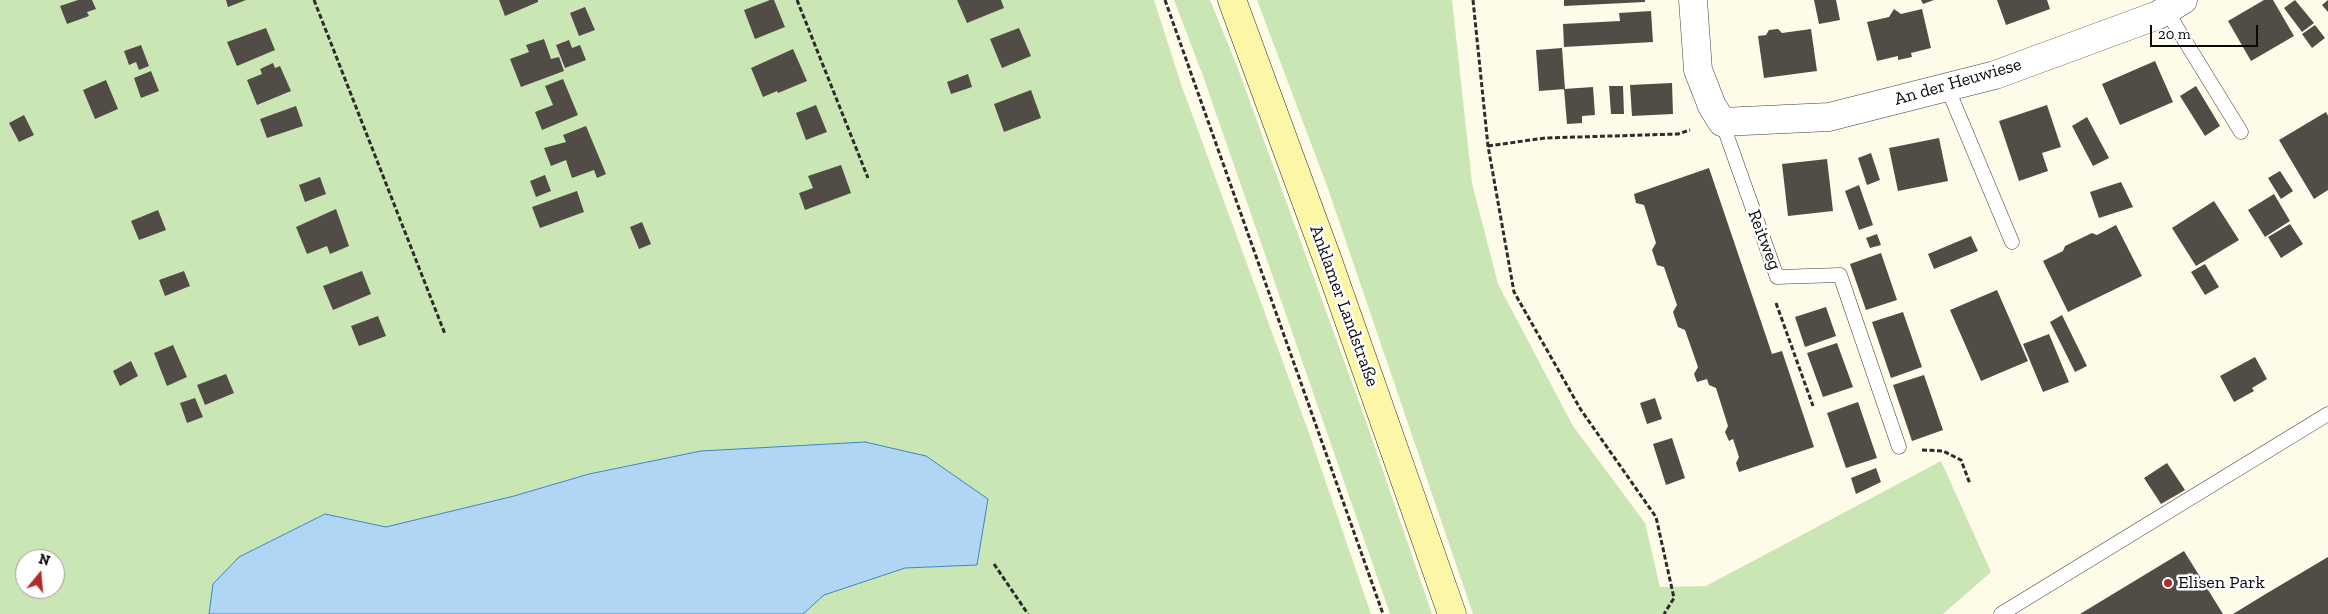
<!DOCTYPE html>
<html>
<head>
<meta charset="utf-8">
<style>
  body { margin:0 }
  #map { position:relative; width:2328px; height:614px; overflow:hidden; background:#fefbe8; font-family:"Zilla Slab",serif }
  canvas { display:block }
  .north { position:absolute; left:15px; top:549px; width:50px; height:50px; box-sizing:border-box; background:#fff; border:1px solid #9d9d9d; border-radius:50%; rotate:17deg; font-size:14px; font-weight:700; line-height:20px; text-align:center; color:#0a0a0a }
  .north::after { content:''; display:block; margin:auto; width:18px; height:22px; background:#b32b29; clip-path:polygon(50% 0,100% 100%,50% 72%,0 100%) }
  .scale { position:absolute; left:2150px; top:25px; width:108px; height:22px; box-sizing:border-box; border:2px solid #0a0a0a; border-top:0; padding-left:6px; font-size:15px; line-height:18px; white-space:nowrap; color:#0a0a0a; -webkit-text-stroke:4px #fff; paint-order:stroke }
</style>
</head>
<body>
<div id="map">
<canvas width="2328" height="614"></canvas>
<div class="north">N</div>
<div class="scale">20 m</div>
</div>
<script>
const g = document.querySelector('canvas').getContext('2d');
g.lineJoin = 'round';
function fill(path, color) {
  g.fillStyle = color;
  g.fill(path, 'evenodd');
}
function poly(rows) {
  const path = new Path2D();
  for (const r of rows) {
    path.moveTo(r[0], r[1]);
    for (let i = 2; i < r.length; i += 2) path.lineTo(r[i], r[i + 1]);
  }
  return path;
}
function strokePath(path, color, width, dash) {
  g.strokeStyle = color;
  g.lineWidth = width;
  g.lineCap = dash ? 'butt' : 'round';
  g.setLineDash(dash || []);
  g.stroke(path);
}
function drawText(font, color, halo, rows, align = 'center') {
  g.font = font + ' "Zilla Slab",serif';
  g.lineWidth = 5;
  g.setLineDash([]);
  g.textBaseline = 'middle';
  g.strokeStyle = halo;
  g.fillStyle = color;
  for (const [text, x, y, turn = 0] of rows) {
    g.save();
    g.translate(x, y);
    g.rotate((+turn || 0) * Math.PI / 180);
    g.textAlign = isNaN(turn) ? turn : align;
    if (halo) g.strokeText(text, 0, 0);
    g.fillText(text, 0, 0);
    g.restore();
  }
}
const green = poly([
  [0,0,1154,0,1181,84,1310,436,1371,614,803,614,823,595,905,568,977,565,865,442,701,451,589,474,514,496,386,527,325,514,213,584,209,614,0,614],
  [25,559,55,559,55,589,25,589],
  [1174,0,1210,0,1237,66,1367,424,1432,614,1390,614,1203,76],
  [1257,0,1452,0,1472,183,1498,284,1573,426,1645,523,1660,587,1706,586,1941,461,1991,572,1943,614,1473,614,1327,186]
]);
const water = poly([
  [865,442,926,456,988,499,977,565,905,568,824,595,803,614,209,614,213,584,239,557,325,514,386,527,514,496,589,474,701,451,865,442]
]);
const building = poly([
  [78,0,92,0,96,9,87,12,89,16,67,24,60,6],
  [226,0,246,0,228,7],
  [499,0,538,0,538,2,505,16],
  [770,0,774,0,785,27,755,39,744,10],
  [957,0,1001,0,1004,8,967,23],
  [1564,0,1645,0,1645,2,1564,6],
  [1814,0,1836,0,1840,20,1819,24],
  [1921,0,1934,0,1923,4],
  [1997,0,2047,0,2050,9,2006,25],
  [2264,0,2273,0,2294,36,2251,61,2228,21],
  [2295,0,2314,23,2302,32,2284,8],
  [2328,0,2328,12,2322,5],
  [585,7,595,30,579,36,570,13],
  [1894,9,1901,14,1922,9,1931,48,1911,53,1912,57,1898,60,1898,56,1877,61,1867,22,1889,17],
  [1651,11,1653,42,1564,47,1563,24,1620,21,1619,13],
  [2315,25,2325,38,2312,48,2302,34],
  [266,28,275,50,237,66,227,42],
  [1019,28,1031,56,1002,68,990,39],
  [1778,29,1782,33,1811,29,1817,71,1764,78,1758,36,1766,35,1769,30],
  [544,39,551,59,559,57,564,71,521,87,510,59,529,52,526,45],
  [569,40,572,48,580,45,586,60,565,68,556,45],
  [141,45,149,66,139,70,136,62,129,65,124,51],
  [1562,48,1565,89,1539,91,1536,50],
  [793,49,807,81,778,93,777,91,763,97,751,68],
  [2155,61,2173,102,2120,125,2102,84],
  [273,63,275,68,280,66,291,91,257,105,247,80,262,74,260,69],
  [151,71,159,91,141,98,134,78],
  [968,74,972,87,951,94,947,82],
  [563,79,578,115,542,130,535,112,553,105,545,86],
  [106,80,118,109,95,119,83,90],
  [1672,83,1673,114,1632,116,1630,85],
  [1609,86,1623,86,1624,114,1611,114],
  [2196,86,2220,126,2205,136,2180,96],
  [1593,87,1595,115,1582,116,1582,123,1567,124,1564,89],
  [1031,90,1041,118,1004,132,994,104],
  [816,105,827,132,806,140,796,113],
  [2047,105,2061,147,2042,153,2048,171,2019,181,1999,121],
  [296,106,303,126,267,138,260,119],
  [2326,112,2328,116,2328,190,2314,199,2279,140],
  [24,115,34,135,19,142,9,123],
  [2087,117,2109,158,2093,166,2072,126],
  [586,126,606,174,597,178,594,170,572,178,566,160,551,166,544,148,566,142,563,135],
  [1939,138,1948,181,1898,191,1889,148],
  [1871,153,1880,180,1867,185,1858,158],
  [1827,159,1833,211,1788,216,1782,164],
  [841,165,851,193,805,210,799,193,813,188,808,176],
  [1709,168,1772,354,1782,351,1814,447,1739,472,1736,463,1739,457,1733,439,1729,441,1725,432,1728,426,1716,388,1709,385,1707,379,1697,382,1694,374,1698,367,1685,330,1678,327,1673,312,1677,305,1664,267,1657,265,1652,250,1656,243,1644,205,1636,203,1634,194],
  [2280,171,2293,191,2281,199,2268,178],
  [545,175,551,191,536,197,530,181],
  [320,177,326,194,305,202,299,185],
  [2121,182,2133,207,2099,218,2090,192],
  [1859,185,1873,225,1859,230,1845,191],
  [577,191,584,212,540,228,532,207],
  [2274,194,2290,221,2265,237,2248,210],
  [2214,201,2239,240,2196,266,2172,228],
  [336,209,349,246,330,254,327,246,307,254,296,227],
  [158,210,166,230,139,240,131,221],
  [642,222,651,244,639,249,630,227],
  [2290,224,2303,244,2281,258,2268,237],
  [2116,225,2142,276,2068,312,2043,261,2063,251,2065,246,2092,233,2097,235],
  [1877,234,1881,245,1870,248,1866,238],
  [1971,236,1978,251,1934,269,1928,254],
  [1881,253,1897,300,1866,310,1850,264],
  [2205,264,2219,287,2205,295,2191,272],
  [184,271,190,286,165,296,159,280],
  [362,271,371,294,333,310,323,286],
  [1997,290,2028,361,1981,381,1950,310],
  [1826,307,1836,336,1805,347,1795,317],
  [1903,312,1922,367,1891,378,1872,322],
  [2062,315,2087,366,2075,372,2050,322],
  [378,316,386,336,359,346,351,326],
  [2049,334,2069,382,2043,392,2023,344],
  [1837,343,1853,387,1823,397,1807,353],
  [173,345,187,377,167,386,154,353],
  [2255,357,2267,379,2252,388,2254,391,2234,402,2220,376],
  [131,361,138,376,120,386,113,371],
  [226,374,234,393,205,405,197,385],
  [1924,375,1943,430,1912,441,1893,385],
  [195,398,203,417,187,423,180,403],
  [1655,398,1662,419,1647,424,1640,403],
  [1858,402,1877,458,1846,468,1827,413],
  [1672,438,1685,478,1666,485,1653,444],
  [2167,463,2185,490,2161,504,2144,478],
  [1876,468,1881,482,1856,494,1851,478],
  [2184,551,2223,614,2080,614],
  [2328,557,2328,614,2233,614,2269,592]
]);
const path = poly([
  [314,0,445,334],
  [797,0,868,178],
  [1165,0,1383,614],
  [1473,0,1488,146,1514,292,1581,410,1656,517,1674,598,1664,614],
  [1488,146,1545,138,1678,134,1690,130],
  [1776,303,1813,406],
  [1922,450,1943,451,1961,460,1970,484],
  [994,564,1028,614]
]);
const lane = poly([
  [2166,10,2241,132],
  [1947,87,2012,242],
  [1722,122,1777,277,1840,275,1899,447],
  [2001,614,2328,414]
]);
const street = poly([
  [1693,0,1698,70,1712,106,1722,122,1829,117,1995,75,2158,15,2183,0]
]);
const secondary = poly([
  [1232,0,1328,261,1452,614]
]);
const markers = [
  [2168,583,5,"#b32b29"]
];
const streetNames = [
  ["An der Heuwiese",1958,82,-16],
  ["Reitweg",1764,240,69],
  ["Anklamer Landstraße",1344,306,70]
];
const poiNames = [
  ["Elisen Park",2178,583]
];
fill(green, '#cbe6b5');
fill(water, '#b0d6f3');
strokePath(water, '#3a86c7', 1);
fill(building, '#524c47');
strokePath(lane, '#3d3d3d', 15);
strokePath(street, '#3d3d3d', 29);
strokePath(secondary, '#2c2c2c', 29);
strokePath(path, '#2c2c2c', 3, [5, 2.5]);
strokePath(lane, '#fff', 14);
strokePath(street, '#fff', 28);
strokePath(secondary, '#fcf7a6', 28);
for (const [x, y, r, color] of markers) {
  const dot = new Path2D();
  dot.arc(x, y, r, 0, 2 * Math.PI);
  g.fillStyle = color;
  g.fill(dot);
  strokePath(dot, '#fff', 2);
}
drawText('18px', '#0a0a0a', '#fff', streetNames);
drawText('18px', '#0a0a0a', '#fff', poiNames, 'left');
</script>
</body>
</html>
